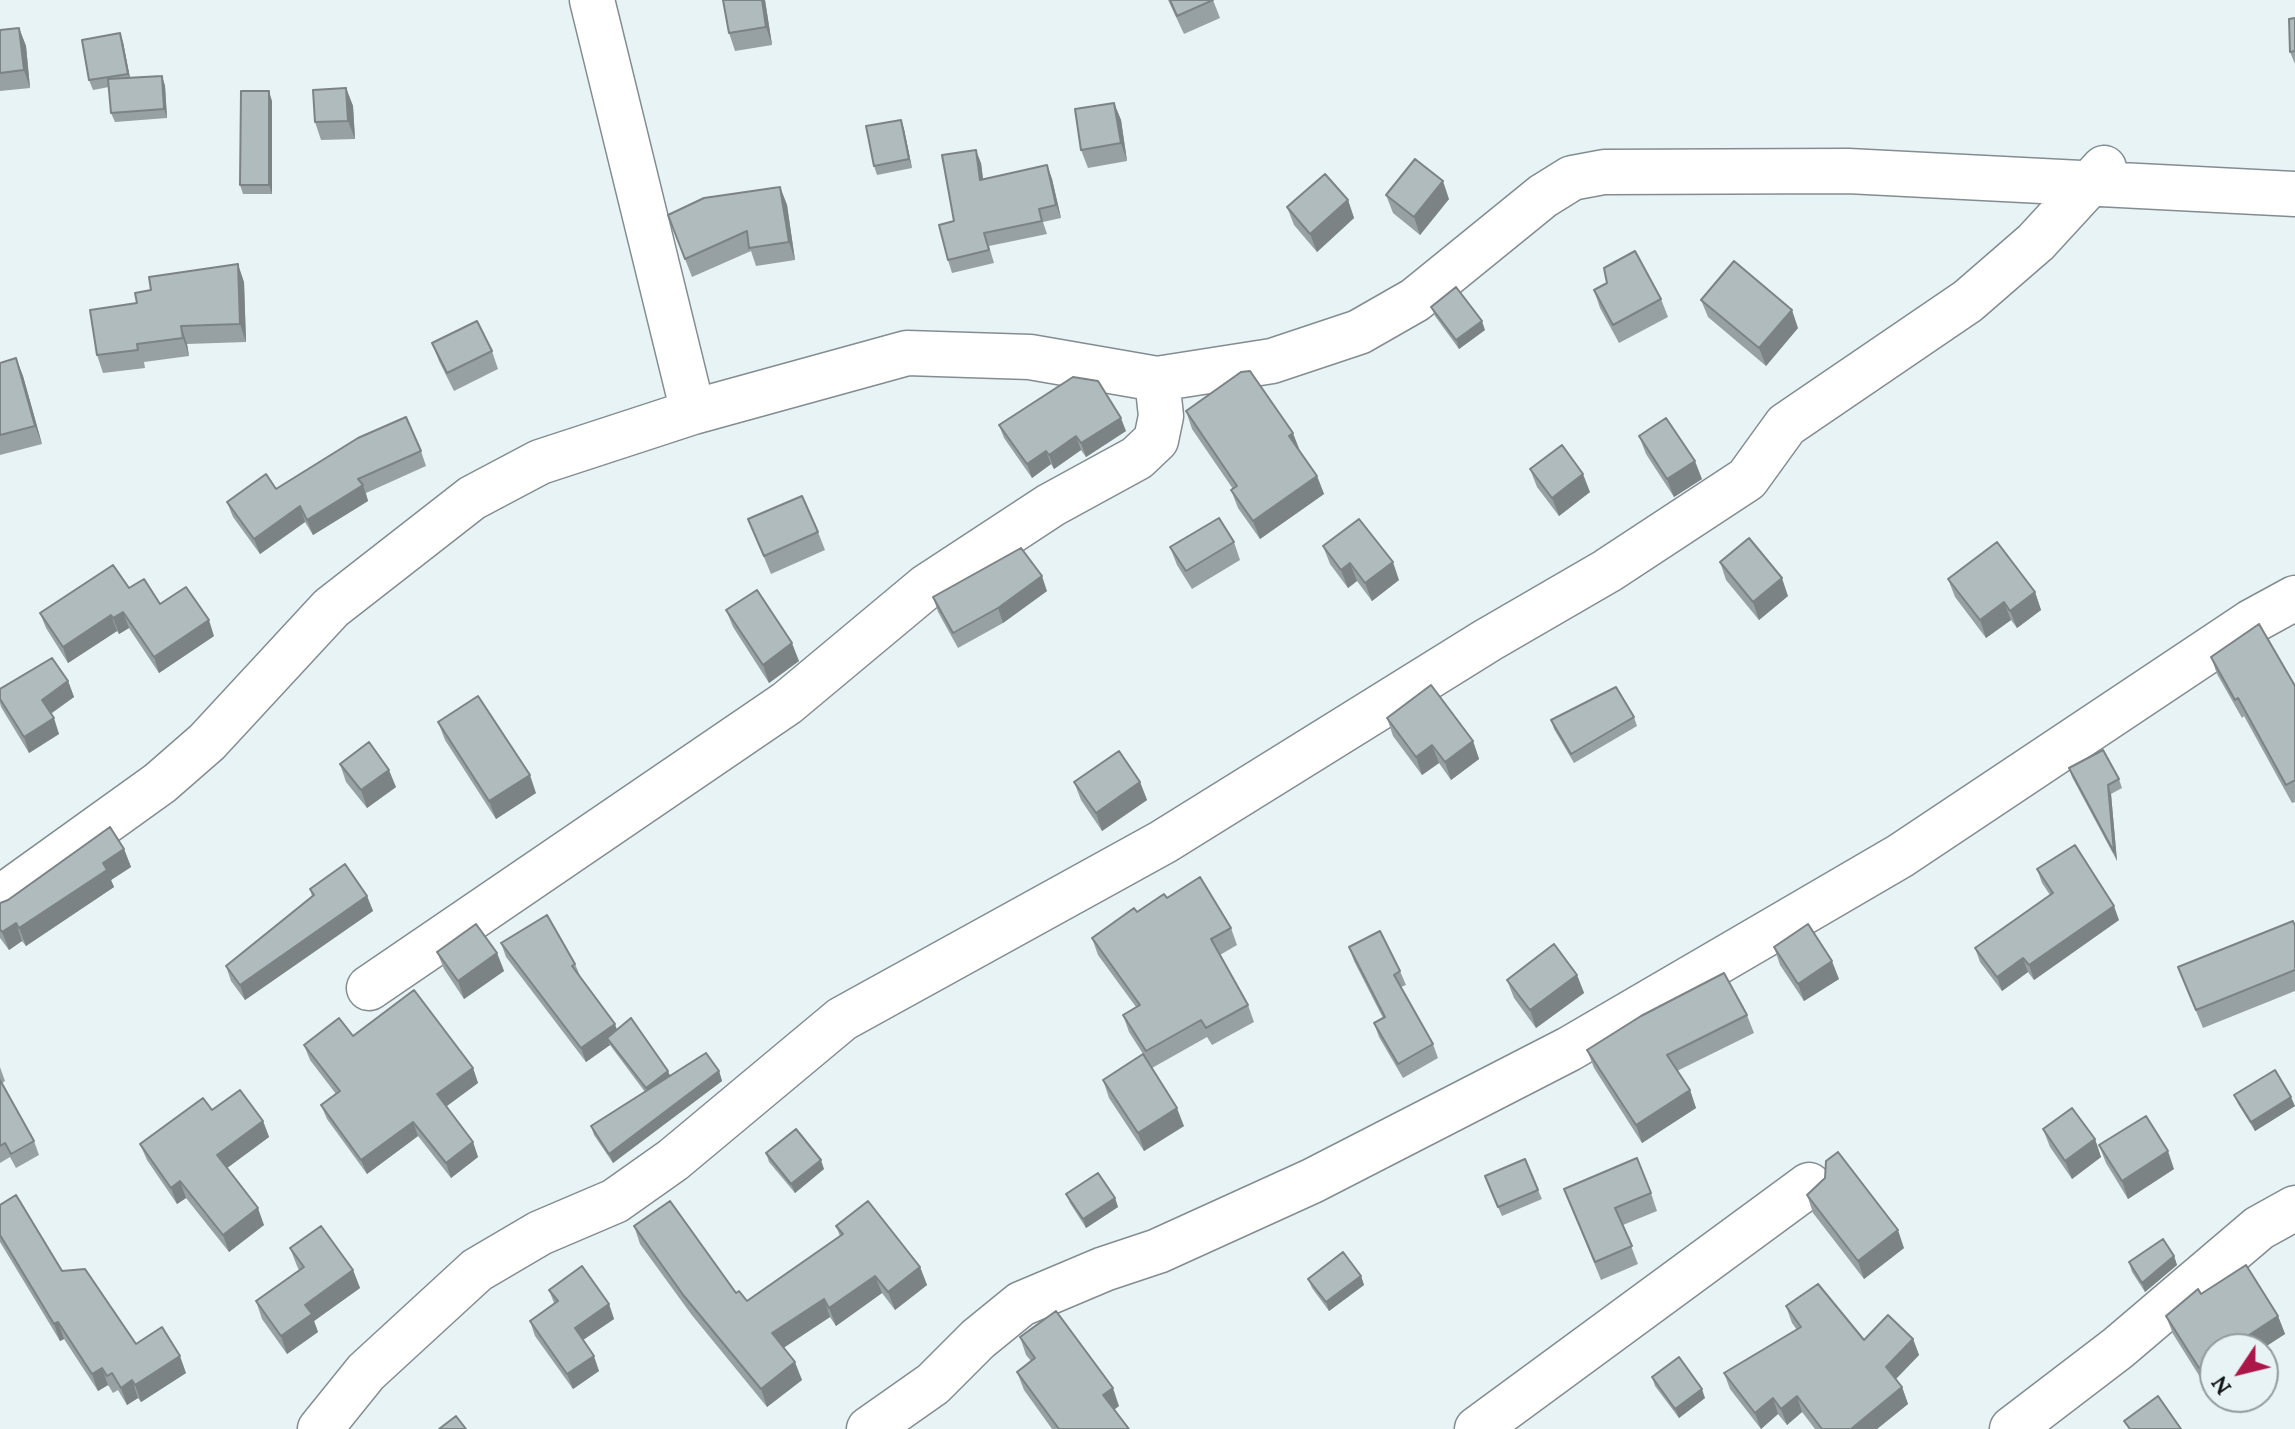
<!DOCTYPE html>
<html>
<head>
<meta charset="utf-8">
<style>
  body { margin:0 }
  #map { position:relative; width:2295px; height:1429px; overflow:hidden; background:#e8f3f6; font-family:Lora,serif }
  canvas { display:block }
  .north { position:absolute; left:2199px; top:1333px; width:80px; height:80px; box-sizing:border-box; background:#e8f3f6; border:2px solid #929b9d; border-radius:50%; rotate:235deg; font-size:22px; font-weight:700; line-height:32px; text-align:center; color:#121617 }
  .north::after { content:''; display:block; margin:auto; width:28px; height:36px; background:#ab1748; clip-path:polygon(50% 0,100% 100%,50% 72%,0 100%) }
</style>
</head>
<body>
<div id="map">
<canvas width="2295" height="1429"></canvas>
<div class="north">N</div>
</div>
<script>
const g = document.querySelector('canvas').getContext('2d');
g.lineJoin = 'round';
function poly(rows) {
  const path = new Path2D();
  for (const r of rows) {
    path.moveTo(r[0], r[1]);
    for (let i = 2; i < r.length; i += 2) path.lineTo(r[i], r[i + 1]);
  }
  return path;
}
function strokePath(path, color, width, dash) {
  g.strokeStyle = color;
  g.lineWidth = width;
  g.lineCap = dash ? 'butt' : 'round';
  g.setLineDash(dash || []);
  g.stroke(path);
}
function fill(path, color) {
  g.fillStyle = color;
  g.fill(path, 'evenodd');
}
const minor = poly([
  [592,0,693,412],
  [0,898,160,783,207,742,331,608,472,498,540,462,693,412,907,353,1030,357,1157,379,1272,361,1359,332,1415,300,1543,196,1572,178,1604,172,1848,171,2295,194],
  [369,988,787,703,926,587,1051,505,1137,458,1156,440,1161,416,1157,379],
  [320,1429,366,1372,477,1270,540,1233,615,1201,673,1160,842,1019,1163,842,1488,640,1607,571,1747,479,1786,425,1968,301,2036,242,2104,168],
  [869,1429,933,1384,978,1339,1021,1304,1104,1269,1158,1251,1312,1181,1569,1049,1900,856,2251,622,2295,598],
  [1477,1429,1809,1185],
  [2012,1429,2118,1348,2259,1228,2295,1208]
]);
const wall = poly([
  [765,0,772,45,735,51,729,33],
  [1168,0,1213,0,1220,18,1184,34],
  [2295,18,2295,64,2290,52],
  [19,28,26,46,30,88,0,91,0,30],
  [120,33,123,42,130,78,162,76,165,86,167,118,115,122,111,113,109,87,93,90,89,80],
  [346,88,353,106,355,139,321,140,315,122],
  [272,101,272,194,243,194,240,185],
  [1114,103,1121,120,1127,161,1088,168,1081,150],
  [901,120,904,129,912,168,877,175,874,166],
  [981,163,983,180,1047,165,1052,179,1061,218,1043,222,1047,234,989,246,994,263,952,273,948,260,954,221],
  [780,187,787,205,795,260,756,266,751,251,692,277,668,215],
  [1386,195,1449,199,1420,235,1393,213],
  [1348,200,1354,218,1317,252,1294,225,1287,207],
  [244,282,246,342,187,344,189,356,144,362,145,368,103,373,97,355,137,303],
  [1594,290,1661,299,1668,317,1619,343,1600,308],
  [1701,300,1798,328,1766,366,1708,317],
  [1431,307,1485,330,1459,349,1435,316],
  [432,343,492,351,498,369,454,391,439,361],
  [16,358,23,376,42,444,0,455,0,363],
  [1186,411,1300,451,1317,476,1324,494,1260,539,1238,508,1231,490,1233,489,1192,429],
  [999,425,1126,431,1086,457,1081,450,1054,469,1051,464,1032,478,1004,438],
  [1639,436,1702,479,1674,497,1646,454],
  [421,451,426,466,366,493,368,501,313,535,305,522,260,554,233,517,227,502],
  [1530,469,1590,492,1559,516,1537,487],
  [748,519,818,532,825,550,771,574],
  [1234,542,1240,560,1192,589,1177,565,1170,547],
  [1323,546,1399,580,1372,601,1357,581,1348,588,1330,564],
  [1720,562,1788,596,1759,620,1726,580],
  [1948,579,2035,592,2041,610,2017,628,2011,620,1986,638,1955,597],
  [129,588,160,604,214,636,159,673,129,628,119,634,117,631,68,663,46,628,40,613],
  [1047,591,1003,623,958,648,938,612,933,597],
  [726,610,799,661,769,683,733,627],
  [2211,657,2295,686,2295,802,2292,803,2244,716,2242,718,2217,674],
  [68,681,74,697,51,714,59,734,29,753,1,707,0,703,0,689],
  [1634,717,1637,726,1574,763,1554,729,1551,720],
  [1387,718,1473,741,1479,759,1451,780,1439,763,1422,775,1393,736],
  [438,722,536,793,496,819,445,740],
  [340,764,396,787,367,808,346,782],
  [2069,768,2119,779,2122,788,2111,794,2117,861,2072,777],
  [1074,782,1140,782,1147,800,1102,831,1081,800],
  [124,849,131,867,111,880,114,887,26,946,22,941,9,950,0,938,0,903],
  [2037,869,2119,920,2034,980,2028,972,2002,991,1980,962,1975,948,2050,895,2042,883],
  [310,889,367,896,373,911,245,1000,231,981,226,966,312,896],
  [1167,898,1231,928,1237,945,1220,955,1248,1005,1254,1022,1212,1045,1207,1037,1152,1068,1129,1032,1123,1015,1136,1007,1098,955,1092,938,1137,912],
  [2295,926,2295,991,2203,1028,2178,967],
  [501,943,575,964,581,978,617,1030,670,1075,719,1071,722,1081,613,1163,594,1135,591,1126,645,1092,610,1045,586,1062,506,957],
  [1349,947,1400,971,1406,985,1401,987,1433,1044,1438,1058,1403,1078,1379,1037,1374,1023,1383,1018,1354,961],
  [1774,947,1839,979,1804,1001,1780,965],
  [437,952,497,953,504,971,464,999,444,969],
  [1577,975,1584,993,1536,1028,1514,998,1507,980],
  [1747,1015,1754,1033,1677,1071,1690,1090,1696,1108,1642,1143,1594,1068,1587,1050],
  [353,1036,473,1068,478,1083,446,1106,473,1142,478,1157,451,1178,418,1136,367,1174,327,1119,321,1105,336,1094,310,1060,304,1045],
  [0,1067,5,1081,2,1083,34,1141,39,1155,16,1168,10,1157,0,1163],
  [1103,1080,1184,1126,1144,1151,1109,1098],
  [2234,1095,2295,1106,2255,1131,2238,1104],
  [212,1110,263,1121,269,1137,227,1168,264,1225,229,1252,186,1198,177,1204,147,1160,140,1144],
  [2043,1129,2095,1139,2101,1157,2072,1179,2050,1147],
  [2099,1145,2174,1169,2128,1199,2106,1163],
  [766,1153,824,1169,795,1193,769,1162],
  [1488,1185,1538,1190,1542,1199,1502,1216],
  [1564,1189,1651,1193,1657,1211,1623,1225,1638,1264,1601,1280],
  [1066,1194,1115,1198,1118,1207,1086,1228,1070,1203],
  [1807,1195,1904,1248,1864,1279,1813,1213],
  [0,1205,62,1271,136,1344,186,1373,141,1402,138,1398,127,1405,118,1390,113,1393,108,1385,98,1391,64,1339,60,1341,0,1242],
  [634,1226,747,1301,840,1236,836,1226,920,1267,927,1285,895,1310,882,1293,836,1326,830,1317,784,1347,802,1380,767,1407,691,1314,640,1244],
  [290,1248,353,1270,360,1288,314,1321,318,1332,287,1354,262,1319,256,1301,299,1270,297,1266],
  [2174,1256,2177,1265,2145,1292,2132,1272,2129,1262],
  [1361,1276,1364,1285,1329,1311,1312,1288,1308,1279],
  [549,1290,609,1304,614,1319,583,1340,599,1371,573,1389,535,1336,530,1321,554,1303],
  [1786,1306,1864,1340,1913,1339,1919,1355,1895,1380,1902,1387,1908,1404,1877,1429,1815,1429,1802,1412,1787,1425,1778,1414,1761,1429,1730,1389,1724,1373,1797,1330,1792,1323],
  [2166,1316,2278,1316,2285,1334,2205,1385,2173,1334],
  [1020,1337,1119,1406,1114,1409,1129,1429,1052,1429,1024,1390,1017,1372,1031,1361,1026,1355],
  [1652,1377,1705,1398,1679,1418,1655,1386]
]);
const shadedWall = poly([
  [762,0,765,0,772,45,766,27],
  [19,28,26,46,30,88,24,70],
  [120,33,123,42,131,83,128,74],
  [162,76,165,86,167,118,164,109],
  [346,88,353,106,355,139,348,121],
  [269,91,272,101,272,194,269,185],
  [1114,103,1121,120,1127,161,1121,143],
  [901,120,904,129,912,168,909,159],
  [976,150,981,163,985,194,980,180],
  [1047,165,1052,179,1061,218,1056,205],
  [1443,181,1449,199,1420,235,1414,217],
  [780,187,787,205,795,260,789,242],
  [1348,200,1354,218,1317,252,1310,234],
  [238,264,244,282,246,342,240,324],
  [1792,310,1798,328,1766,366,1759,348],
  [1482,321,1485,330,1459,349,1456,340],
  [181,326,187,344,189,356,183,338],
  [16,358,23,376,42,444,35,426],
  [1121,418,1126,431,1086,457,1081,443],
  [1293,433,1300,451,1289,436],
  [1076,436,1081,450,1054,469,1049,455],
  [1046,451,1051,464,1032,478,1027,464],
  [1695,461,1702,479,1674,497,1667,479],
  [1583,474,1590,492,1559,516,1552,498],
  [1317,476,1324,494,1260,539,1253,521],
  [363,485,368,501,313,535,307,520],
  [300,506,305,522,260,554,254,539],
  [1393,562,1399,580,1372,601,1365,583],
  [1350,563,1357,581,1348,588,1341,570],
  [1042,576,1047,591,1003,623,998,608],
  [1782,578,1788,596,1759,620,1753,602],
  [2035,592,2041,610,2017,628,2010,611],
  [2004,602,2011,620,1986,638,1980,620],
  [123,612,129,628,119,634,113,618],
  [111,615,117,631,68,663,63,647],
  [209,620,214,636,159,673,154,657],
  [792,643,799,661,769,683,763,665],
  [68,681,74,697,48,715,42,700],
  [54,718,59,734,29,753,24,737],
  [1473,741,1479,759,1451,780,1445,762],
  [1432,745,1439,763,1422,775,1416,757],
  [389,770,396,787,367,808,361,790],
  [530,775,536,793,496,819,489,801],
  [1140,782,1147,800,1102,831,1096,813],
  [2108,785,2111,794,2117,861,2114,852],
  [124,849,131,867,111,880,114,887,26,946,19,928,103,863],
  [367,896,373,911,245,1000,240,985],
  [2114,906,2119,920,2034,980,2029,965],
  [16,923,22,941,9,950,2,932],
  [497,953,504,971,464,999,458,981],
  [2023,958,2028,972,2002,991,1997,977],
  [1832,961,1839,979,1804,1001,1798,984],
  [1577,975,1584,993,1536,1028,1530,1010],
  [615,1024,620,1038,607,1038,610,1045,586,1062,581,1048],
  [473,1068,478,1083,443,1109,437,1094],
  [668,1071,672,1080,649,1097,646,1088],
  [719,1071,722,1081,613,1163,609,1154],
  [1690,1090,1696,1108,1642,1143,1636,1125],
  [2291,1097,2295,1106,2255,1131,2251,1122],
  [1177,1108,1184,1126,1144,1151,1138,1133],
  [263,1121,269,1137,223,1171,217,1155],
  [413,1122,418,1136,367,1174,361,1160],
  [2095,1139,2101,1157,2072,1179,2065,1161],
  [473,1142,478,1157,451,1178,446,1163],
  [2168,1151,2174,1169,2128,1199,2122,1181],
  [821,1160,824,1169,795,1193,791,1184],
  [180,1181,186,1198,177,1204,171,1188],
  [1115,1198,1118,1207,1086,1228,1083,1219],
  [258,1208,264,1225,229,1252,223,1235],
  [1898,1230,1904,1248,1864,1279,1858,1261],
  [2174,1256,2177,1265,2145,1292,2142,1283],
  [920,1267,927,1285,895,1310,888,1292],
  [353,1270,360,1288,314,1321,318,1332,287,1354,281,1336,305,1305],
  [875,1276,882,1293,836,1326,829,1308],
  [1361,1276,1364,1285,1329,1311,1326,1302],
  [824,1299,830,1317,779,1351,772,1333],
  [609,1304,614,1319,580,1342,575,1328],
  [2278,1316,2285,1334,2262,1349,2228,1349],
  [58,1322,64,1339,60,1341,54,1324],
  [1913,1339,1919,1355,1891,1384,1886,1367],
  [180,1356,186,1373,141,1402,135,1385],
  [594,1356,599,1371,573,1389,567,1374],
  [2215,1357,2215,1379,2205,1385,2199,1368],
  [795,1362,802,1380,767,1407,761,1389],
  [102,1368,108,1385,98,1391,92,1374],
  [132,1380,138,1398,127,1405,121,1388],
  [1902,1387,1908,1404,1877,1429,1851,1429],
  [1113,1388,1119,1406,1110,1413,1103,1395],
  [1702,1389,1705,1398,1679,1418,1675,1409],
  [1797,1396,1802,1412,1787,1425,1781,1409],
  [1773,1398,1778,1414,1761,1429,1755,1413]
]);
const building = poly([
  [723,0,762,0,766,27,729,33,723,0],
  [1170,0,1213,0,1177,16,1170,0],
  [2295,18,2295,51,2290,52,2289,19,2295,18],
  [19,28,24,70,0,73,0,30,19,28],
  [120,33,128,74,89,80,82,40,120,33],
  [162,76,164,109,111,113,108,79,162,76],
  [346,88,348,121,315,122,313,90,346,88],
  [241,91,269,91,269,185,240,185,241,91],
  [1114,103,1121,143,1081,150,1075,109,1114,103],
  [901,120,909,159,874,166,866,126,901,120],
  [976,150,980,180,1047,165,1056,205,1039,209,1042,221,984,233,989,250,948,260,939,225,954,221,942,155,976,150],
  [1415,159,1443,181,1414,217,1386,195,1415,159],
  [1325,174,1348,200,1310,234,1287,207,1325,174],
  [780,187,789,242,749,248,747,231,685,259,668,215,704,198,780,187],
  [1635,251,1661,299,1613,325,1594,290,1607,283,1604,268,1635,251],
  [1734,261,1792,310,1759,348,1701,300,1734,261],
  [238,264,240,324,181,326,183,338,137,344,138,350,97,355,90,310,137,303,135,293,151,290,149,277,238,264],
  [1456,287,1482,321,1456,340,1431,307,1456,287],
  [477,321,492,351,447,373,432,343,477,321],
  [16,358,35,426,0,435,0,363,16,358],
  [1250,371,1293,433,1289,436,1317,476,1253,521,1231,490,1237,486,1186,411,1241,372,1250,371],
  [1073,377,1098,381,1121,418,1081,443,1076,436,1049,455,1046,451,1027,464,999,425,1073,377],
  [406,417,421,451,358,479,363,485,307,520,300,506,254,539,227,502,266,474,276,489,358,438,406,417],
  [1666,418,1695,461,1667,479,1639,436,1666,418],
  [1562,445,1583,474,1552,498,1530,469,1562,445],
  [802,496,818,532,764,556,748,519,802,496],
  [1219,518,1234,542,1186,571,1170,547,1219,518],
  [1359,519,1393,562,1365,583,1350,563,1341,570,1323,546,1359,519],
  [1749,538,1782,578,1753,602,1720,562,1749,538],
  [1997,542,2035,592,2010,611,2004,602,1980,620,1948,579,1997,542],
  [1021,548,1042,576,998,608,953,633,933,597,1021,548],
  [113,565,129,588,144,579,160,604,186,587,209,620,154,657,123,612,113,618,111,615,63,647,40,613,113,565],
  [757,590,792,643,763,665,726,610,757,590],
  [2259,624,2295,686,2295,780,2286,785,2238,698,2235,700,2211,657,2259,624],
  [52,658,68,681,42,700,54,718,24,737,0,699,0,689,52,658],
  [1431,685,1473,741,1445,762,1432,745,1416,757,1387,718,1431,685],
  [1616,687,1634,717,1571,754,1551,720,1616,687],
  [478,696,530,775,489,801,438,722,478,696],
  [369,742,389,770,361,790,340,764,369,742],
  [2103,750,2119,779,2108,785,2114,852,2069,768,2103,750],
  [1119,751,1140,782,1096,813,1074,782,1119,751],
  [110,827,124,849,103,863,107,870,19,928,16,923,2,932,0,929,0,903,8,900,110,827],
  [2075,845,2114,906,2029,965,2023,958,1997,977,1975,948,2053,893,2037,869,2075,845],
  [345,864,367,896,240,985,226,966,314,895,310,889,345,864],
  [1200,877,1231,928,1211,939,1248,1005,1206,1028,1201,1020,1146,1051,1123,1015,1140,1005,1092,938,1134,908,1137,912,1164,894,1167,898,1200,877],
  [547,915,575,964,572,966,615,1024,581,1048,501,943,547,915],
  [2293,921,2295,926,2295,970,2196,1010,2178,967,2293,921],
  [476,924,497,953,458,981,437,952,476,924],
  [1808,924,1832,961,1798,984,1774,947,1808,924],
  [1380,931,1400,971,1394,975,1433,1044,1398,1064,1374,1023,1385,1017,1349,947,1380,931],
  [1554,944,1577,975,1530,1010,1507,980,1554,944],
  [1724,973,1747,1015,1667,1055,1690,1090,1636,1125,1587,1050,1641,1016,1724,973],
  [414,990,473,1068,437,1094,473,1142,446,1163,413,1122,361,1160,321,1105,340,1091,304,1045,339,1018,353,1036,414,990],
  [631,1018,668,1071,646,1088,607,1038,631,1018],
  [706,1053,719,1071,609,1154,591,1126,706,1053],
  [1143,1054,1177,1108,1138,1133,1103,1080,1143,1054],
  [2275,1070,2291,1097,2251,1122,2234,1095,2275,1070],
  [0,1080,34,1141,11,1154,5,1143,0,1146,0,1080],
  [240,1090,263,1121,217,1155,258,1208,223,1235,180,1181,171,1188,140,1144,203,1098,212,1110,240,1090],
  [2072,1108,2095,1139,2065,1161,2043,1129,2072,1108],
  [2146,1116,2168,1151,2122,1181,2099,1145,2146,1116],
  [796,1129,821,1160,791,1184,766,1153,796,1129],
  [1838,1152,1898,1230,1858,1261,1807,1195,1825,1178,1826,1161,1838,1152],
  [1637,1158,1651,1193,1615,1208,1632,1246,1595,1262,1564,1189,1637,1158],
  [1525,1159,1538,1190,1498,1207,1485,1176,1525,1159],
  [1098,1173,1115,1198,1083,1219,1066,1194,1098,1173],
  [16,1195,62,1271,85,1269,136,1344,162,1327,180,1356,135,1385,132,1380,121,1388,112,1373,107,1376,102,1368,92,1374,58,1322,54,1324,0,1235,0,1205,16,1195],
  [670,1201,736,1293,739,1291,747,1301,843,1234,836,1226,868,1201,920,1267,888,1292,875,1276,829,1308,824,1299,772,1333,795,1362,761,1389,684,1296,634,1226,670,1201],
  [321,1226,353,1270,305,1305,312,1314,281,1336,256,1301,304,1267,290,1248,321,1226],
  [2163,1239,2174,1256,2142,1283,2129,1262,2163,1239],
  [1343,1252,1361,1276,1326,1302,1308,1279,1343,1252],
  [2246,1265,2278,1316,2228,1349,2215,1349,2215,1357,2199,1368,2166,1316,2198,1289,2201,1294,2246,1265],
  [582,1266,609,1304,575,1328,594,1356,567,1374,530,1321,558,1301,549,1290,582,1266],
  [1818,1284,1864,1340,1888,1315,1913,1339,1886,1367,1902,1387,1851,1429,1822,1429,1797,1396,1781,1409,1773,1398,1755,1413,1724,1373,1801,1327,1786,1306,1818,1284],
  [1056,1311,1113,1388,1103,1395,1129,1429,1059,1429,1017,1372,1035,1358,1020,1337,1056,1311],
  [1679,1357,1702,1389,1675,1409,1652,1377,1679,1357],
  [2158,1396,2181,1429,2130,1429,2124,1421,2158,1396],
  [456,1416,466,1429,439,1429,456,1416]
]);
strokePath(minor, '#838d90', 47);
strokePath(minor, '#fff', 44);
fill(wall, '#97a1a3');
fill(shadedWall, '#7b8385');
fill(building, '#b0bbbe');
strokePath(building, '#7b8385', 2);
</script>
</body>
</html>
